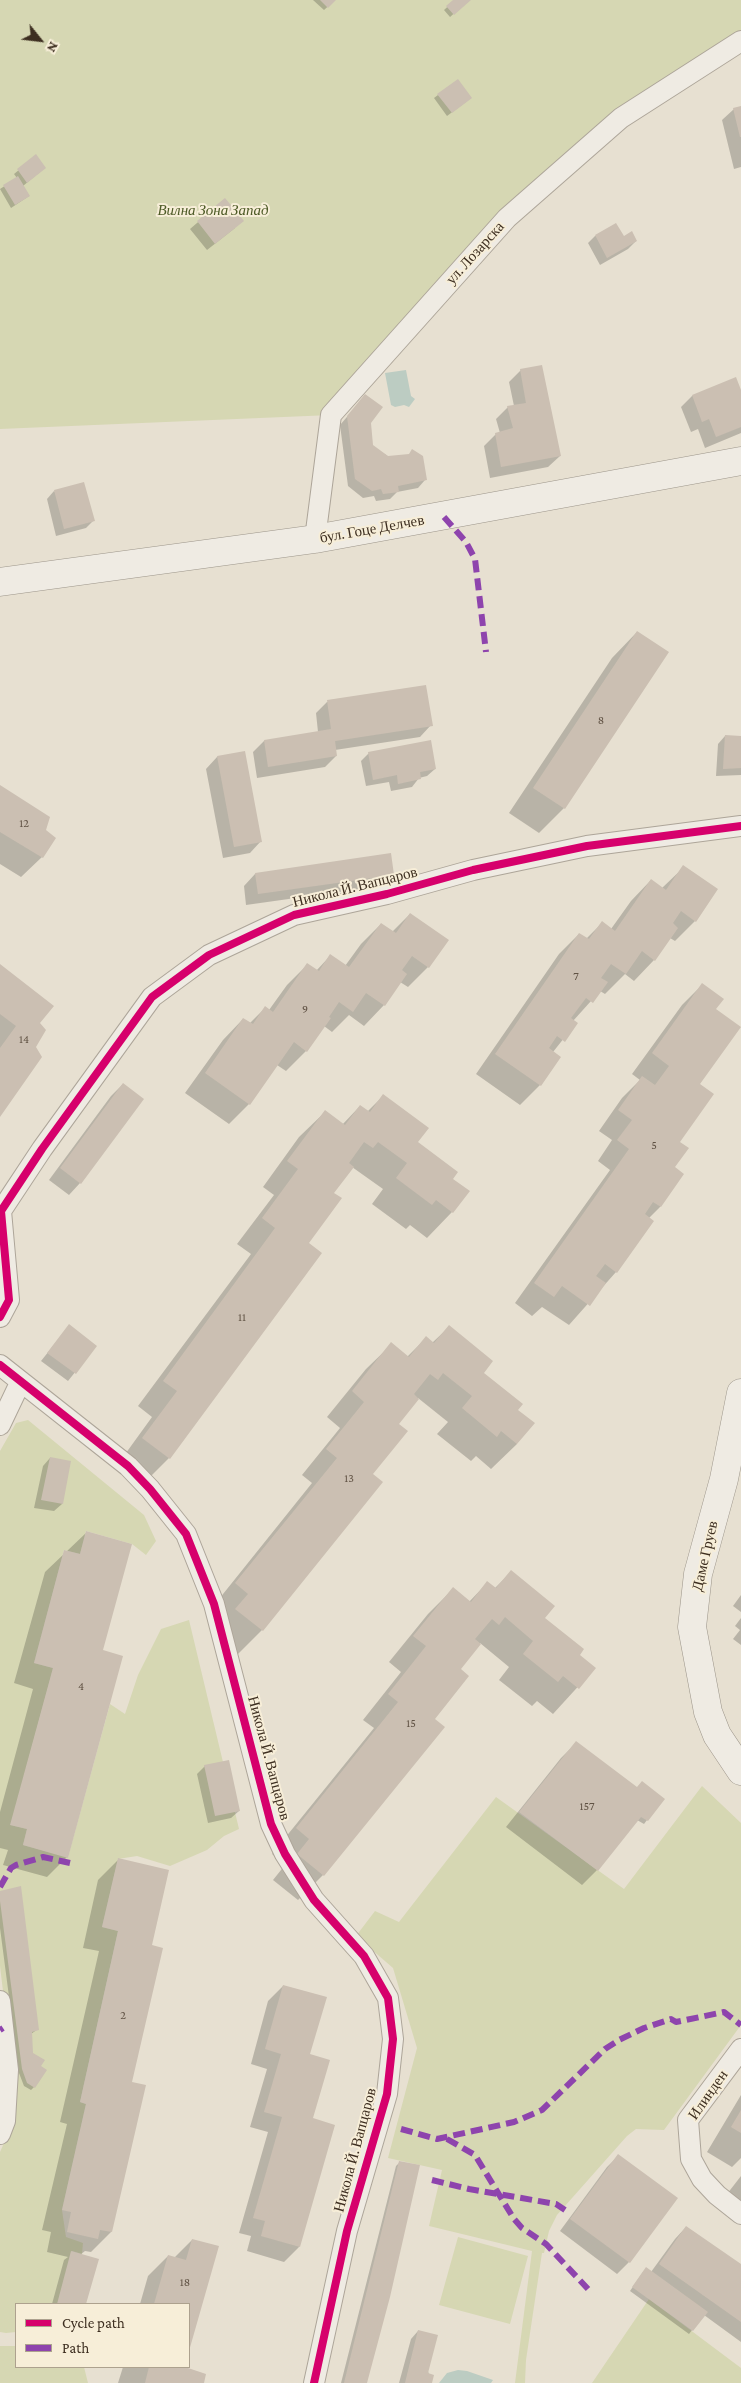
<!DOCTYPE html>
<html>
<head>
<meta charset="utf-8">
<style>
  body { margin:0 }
  #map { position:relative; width:741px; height:2383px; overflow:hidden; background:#e7e0d1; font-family:"Crimson Pro",serif }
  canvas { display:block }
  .legend { position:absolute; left:15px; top:2303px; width:175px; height:65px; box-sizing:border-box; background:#f7eed8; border:1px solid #ada18e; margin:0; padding:6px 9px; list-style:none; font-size:15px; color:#3d2e20 }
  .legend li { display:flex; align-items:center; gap:10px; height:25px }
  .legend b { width:25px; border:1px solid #ada18e }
  .north { position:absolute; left:15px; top:15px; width:50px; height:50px; -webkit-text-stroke:4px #f7eed8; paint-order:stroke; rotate:119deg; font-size:14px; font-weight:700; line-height:20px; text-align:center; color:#3d2e20 }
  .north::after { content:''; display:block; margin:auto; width:18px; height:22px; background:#3d2e20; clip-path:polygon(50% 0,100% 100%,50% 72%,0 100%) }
</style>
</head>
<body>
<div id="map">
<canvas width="741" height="2383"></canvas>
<ul class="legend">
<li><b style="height:6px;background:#d6006c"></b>Cycle path</li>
<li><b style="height:6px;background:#8e44ad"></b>Path</li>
</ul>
<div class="north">N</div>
</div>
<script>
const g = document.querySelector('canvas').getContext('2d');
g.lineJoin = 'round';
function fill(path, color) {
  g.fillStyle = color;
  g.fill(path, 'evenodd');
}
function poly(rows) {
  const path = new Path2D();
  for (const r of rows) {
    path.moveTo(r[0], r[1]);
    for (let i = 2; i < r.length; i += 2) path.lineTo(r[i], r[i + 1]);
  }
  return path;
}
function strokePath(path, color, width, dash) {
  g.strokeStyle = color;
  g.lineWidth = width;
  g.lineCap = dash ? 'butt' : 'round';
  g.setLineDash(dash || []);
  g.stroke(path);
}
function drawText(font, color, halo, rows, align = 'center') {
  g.font = font + ' "Crimson Pro",serif';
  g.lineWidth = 4;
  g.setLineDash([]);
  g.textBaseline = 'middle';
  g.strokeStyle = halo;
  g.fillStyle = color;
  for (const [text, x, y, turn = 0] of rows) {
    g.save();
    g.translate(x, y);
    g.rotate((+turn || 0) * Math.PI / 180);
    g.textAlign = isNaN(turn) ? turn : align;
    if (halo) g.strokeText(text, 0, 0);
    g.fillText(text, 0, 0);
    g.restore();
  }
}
const green = poly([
  [0,0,741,0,741,36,507,218,331,415,0,429],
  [28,1420,144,1515,156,1541,146,1555,132,1544,86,1531,80,1554,64,1550,34,1663,53,1668,11,1825,27,1829,23,1845,68,1857,110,1704,125,1714,138,1675,161,1629,189,1620,239,1829,224,1836,207,1850,170,1866,137,1856,118,1859,102,1927,118,1931,80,2102,86,2104,62,2210,66,2237,83,2243,82,2254,72,2251,59,2304,16,2304,16,2332,6,2333,0,2332,0,2152,12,2125,14,2083,0,1966,0,1451,16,1423],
  [702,1786,741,1823,741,2025,664,2130,636,2129,627,2136,557,2215,549,2231,544,2253,542,2253,526,2360,525,2383,515,2383,532,2251,429,2226,442,2170,388,2158,417,2048,393,1968,356,1936,375,1911,399,1922,496,1797,624,1889],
  [458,2237,528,2256,510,2324,439,2305],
  [649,2299,741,2368,741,2383,592,2383],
  [0,2346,16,2346,16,2367,84,2367,88,2383,0,2383]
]);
const water = poly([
  [406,370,411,396,415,399,409,407,404,405,395,407,391,405,385,373],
  [458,2370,467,2371,493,2380,491,2383,439,2383,447,2373]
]);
const shadow = poly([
  [313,0,335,0,324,10],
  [455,0,469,0,450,17,444,10],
  [438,95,467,101,447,116,434,98],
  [741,107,741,167,734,169,722,120,734,109],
  [36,156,41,171,23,186,29,196,11,208,0,189,17,178,14,174],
  [225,199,235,228,207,250,190,229],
  [595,236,623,238,636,241,628,249,600,265,588,243],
  [521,370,560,456,548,467,490,478,484,446,496,434,500,433,496,419,508,407,514,406,509,382],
  [735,379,741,394,741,433,705,448,698,429,691,432,681,407,692,396],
  [365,396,372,446,425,480,418,488,397,492,390,499,376,501,374,496,363,498,348,486,340,425],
  [54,491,94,520,86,528,56,536,47,499],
  [637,632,564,808,539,833,509,813,612,658],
  [425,686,431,725,420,737,335,750,336,756,325,767,257,778,253,752,264,741,318,732,316,713,327,702],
  [725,736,741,738,741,775,716,776,718,744],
  [244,752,261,841,250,853,223,858,206,769,217,757],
  [369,753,435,769,427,776,419,778,412,787,391,791,389,782,366,786,361,761],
  [0,786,45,830,42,857,21,877,0,864],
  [390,854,393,874,381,886,246,905,244,886,255,874],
  [684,867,695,921,675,941,670,938,654,960,634,981,625,974,605,994,600,991,573,1021,576,1023,553,1052,540,1085,520,1105,476,1074,559,954,579,934,586,939,602,923,611,929,631,901,651,880,662,888],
  [410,914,428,967,408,987,400,982,384,1005,364,1026,349,1015,332,1032,324,1026,306,1051,286,1071,277,1065,249,1104,229,1124,185,1093,223,1040,243,1019,249,1024,265,1008,269,1010,287,985,307,965,316,971,330,956,345,966,361,944,381,924,392,932],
  [0,965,39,1023,35,1047,0,1114],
  [702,985,715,1010,698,1084,678,1142,673,1168,683,1174,660,1207,649,1218,616,1272,569,1325,542,1307,532,1316,515,1303,610,1170,598,1161,612,1140,599,1131,622,1098,640,1080,632,1074,682,1005],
  [123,1084,80,1183,69,1195,49,1180,111,1096],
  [383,1096,416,1143,451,1179,452,1212,427,1238,410,1225,406,1229,372,1204,383,1189,352,1167,333,1193,307,1243,169,1458,144,1483,118,1464,152,1417,138,1406,251,1254,237,1244,274,1195,263,1187,299,1137,325,1112,342,1125,360,1106,367,1112],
  [69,1326,96,1346,68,1381,41,1361],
  [449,1327,482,1373,517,1410,517,1444,491,1469,476,1456,471,1461,437,1434,448,1422,418,1398,397,1424,372,1474,262,1630,237,1655,211,1635,223,1620,211,1609,312,1483,302,1475,340,1428,327,1417,366,1369,392,1344,407,1357,426,1338,432,1343],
  [50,1458,70,1462,62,1504,54,1511,34,1508,43,1466],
  [86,1533,102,1651,67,1857,47,1877,3,1865,8,1850,0,1848,0,1812,33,1689,14,1683,45,1572],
  [511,1572,544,1618,578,1655,595,1668,553,1714,537,1701,532,1706,499,1680,509,1667,480,1643,459,1669,433,1719,323,1875,298,1900,273,1880,285,1865,272,1854,374,1728,363,1720,401,1672,389,1662,428,1614,453,1589,469,1602,487,1583,494,1589],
  [741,1595,741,1612,733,1606],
  [741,1618,741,1645,733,1639,740,1630,735,1626],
  [576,1743,647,1820,644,1824,637,1820,597,1870,582,1885,506,1827,561,1758],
  [205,1766,239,1811,231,1818,208,1823,197,1774],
  [118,1860,150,1946,111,2232,91,2252,85,2251,80,2255,97,2259,85,2304,52,2304,64,2260,68,2257,47,2252,51,2232,42,2230,67,2124,60,2122,99,1951,83,1948,98,1880],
  [0,1893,38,2029,31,2034,34,2087,31,2090,24,2086,19,2073,0,1928],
  [283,1986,309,2055,311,2119,299,2247,284,2262,247,2251,251,2236,239,2233,268,2132,250,2127,267,2069,251,2064,268,2001],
  [741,2095,741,2158,732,2167,707,2152],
  [618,2156,676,2198,629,2262,617,2274,560,2231,607,2167],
  [400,2162,365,2383,341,2383,396,2166],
  [741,2176,741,2204,727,2194],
  [686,2227,741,2266,741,2342,704,2315,689,2334,630,2291,643,2272,651,2272,675,2239],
  [192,2240,217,2247,189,2348,189,2304,140,2304,148,2276,168,2256,174,2258],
  [418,2331,431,2383,399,2383,411,2339],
  [123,2367,184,2367,203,2383,118,2383]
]);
const building = poly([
  [320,0,336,0,328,8],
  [453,0,471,0,454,15,446,6],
  [458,79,472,98,452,113,437,94],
  [741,106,741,137,740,137,733,108],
  [36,154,46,168,27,183,17,169],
  [18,176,30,196,15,205,3,185],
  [225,198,244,221,215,244,197,221],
  [616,223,624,236,632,231,637,241,607,258,595,235],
  [542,365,561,456,501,467,495,433,513,428,507,406,526,403,520,369],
  [736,377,741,390,741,427,716,437,709,419,702,422,692,395],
  [365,394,383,407,371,423,373,445,388,456,409,454,412,449,423,456,427,480,398,486,399,492,383,494,381,489,372,491,355,479,347,416],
  [84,482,95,521,64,529,54,490],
  [637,631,669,652,565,809,533,788],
  [426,685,433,726,335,741,337,756,268,767,264,740,331,729,327,700],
  [725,735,741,736,741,768,723,769],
  [431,740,436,769,420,772,421,779,398,784,397,775,373,780,368,752],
  [245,751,262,842,234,847,217,756],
  [0,785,50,817,46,830,56,838,43,858,0,832],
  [391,853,394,875,258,894,255,873],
  [683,865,718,889,696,922,681,911,673,923,678,928,655,961,642,951,626,974,611,964,601,978,608,982,593,1003,586,998,571,1018,578,1023,565,1042,557,1036,549,1048,561,1057,541,1086,495,1054,579,933,589,939,602,921,615,931,651,879,666,890],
  [410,913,449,940,429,968,412,956,402,970,407,974,385,1006,366,993,353,1012,339,1002,329,1017,331,1018,307,1052,294,1042,250,1105,205,1073,243,1018,253,1024,265,1006,273,1012,307,963,319,971,330,954,349,967,381,923,396,933],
  [0,964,54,1006,40,1023,46,1030,36,1047,42,1057,0,1117,0,1048,16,1026,0,1014],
  [702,983,724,999,716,1009,741,1027,700,1084,714,1094,680,1142,689,1148,675,1167,684,1174,661,1207,653,1202,645,1214,654,1221,617,1273,605,1264,596,1276,606,1283,590,1306,562,1286,554,1297,534,1283,629,1149,617,1140,632,1120,618,1110,642,1076,655,1085,669,1066,652,1053],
  [123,1083,144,1099,81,1184,60,1168],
  [383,1094,429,1128,418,1142,458,1172,453,1179,470,1191,453,1213,436,1200,432,1205,396,1178,407,1163,378,1142,373,1148,364,1142,349,1163,354,1167,334,1193,342,1198,309,1243,322,1253,170,1459,142,1438,177,1391,163,1381,275,1228,262,1218,298,1169,287,1161,325,1110,345,1125,360,1105,370,1112],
  [69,1324,97,1346,76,1374,47,1353],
  [449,1325,493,1361,484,1373,523,1404,518,1410,535,1423,517,1444,501,1431,497,1437,462,1408,472,1396,443,1373,438,1380,430,1374,414,1394,419,1399,399,1424,408,1431,373,1474,383,1482,263,1631,235,1609,248,1594,235,1583,337,1458,326,1449,364,1402,352,1391,391,1342,409,1357,426,1336,434,1343],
  [50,1457,71,1461,63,1504,41,1500],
  [86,1531,132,1544,103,1650,123,1656,68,1858,23,1845,27,1829,10,1825,53,1668,34,1663,64,1550,80,1554],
  [511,1570,555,1606,545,1618,584,1649,580,1655,596,1668,579,1689,563,1676,558,1682,523,1654,533,1641,505,1617,499,1625,492,1619,475,1639,481,1644,461,1669,469,1676,435,1719,445,1727,324,1876,297,1854,309,1839,296,1828,398,1702,388,1694,426,1646,413,1636,453,1587,471,1602,487,1581,496,1588],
  [576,1741,637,1787,642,1781,665,1799,648,1821,641,1817,598,1871,519,1812],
  [229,1760,240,1811,215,1816,204,1765],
  [118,1858,169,1870,152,1945,163,1948,132,2082,146,2085,112,2232,100,2230,98,2239,67,2232,71,2212,62,2210,86,2104,80,2102,118,1931,102,1927],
  [21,1886,39,2030,32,2032,33,2053,45,2060,41,2066,47,2070,35,2088,27,2083,22,2069,0,1901,0,1891],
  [283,1985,327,1997,310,2054,330,2060,313,2118,335,2125,300,2247,261,2236,265,2221,253,2218,282,2117,264,2112,281,2054,265,2049],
  [741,2110,741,2133,731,2127],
  [618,2154,678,2198,630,2263,570,2219],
  [399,2161,420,2165,390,2297,367,2383,344,2383],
  [686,2226,741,2264,741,2322,659,2264],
  [192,2239,219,2246,189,2351,189,2304,154,2304,168,2255,186,2260],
  [71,2251,99,2259,86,2304,57,2304],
  [646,2267,708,2312,693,2331,632,2287],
  [418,2330,438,2335,428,2373,434,2375,432,2383,405,2383],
  [149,2367,185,2367,206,2374,204,2383,145,2383]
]);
const minor = poly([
  [315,539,331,415,507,218,621,118,741,41],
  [0,1317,9,1300,1,1211,42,1149,152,997,209,955,294,915,387,894,473,870,587,846,741,826],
  [0,1365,128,1466,150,1489,186,1534,214,1604,271,1824,285,1854,314,1900,364,1956,388,1998,393,2039,387,2094,347,2231,314,2383],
  [0,1425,20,1383],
  [0,2001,8,2070,5,2121,0,2134],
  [741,2049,688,2120,691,2159,702,2179,717,2195,741,2214]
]);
const secondary = poly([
  [0,582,315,539,741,461],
  [741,1393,724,1479,698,1574,692,1627,708,1712,717,1735,741,1771]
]);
const quiet = poly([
  [444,517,466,542,475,559,486,652],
  [0,1887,11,1868,16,1865,43,1857,70,1863],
  [0,2030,3,2028],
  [401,2129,437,2139,514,2122,542,2110,605,2049,619,2040,644,2028,671,2019,676,2022,724,2012,741,2025],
  [447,2139,475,2155,514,2219,522,2228,546,2244,588,2289],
  [432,2180,469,2189,556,2204,565,2210]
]);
const cycleway = poly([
  [0,1317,9,1300,1,1211,42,1149,152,997,209,955,294,915,387,894,473,870,587,846,741,826],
  [0,1365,128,1466,150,1489,186,1534,214,1604,271,1824,285,1854,314,1900,364,1956,388,1998,393,2039,387,2094,347,2231,314,2383]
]);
const numberNames = [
  ["8",601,720],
  ["12",24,823],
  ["7",576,976],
  ["9",305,1009],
  ["14",24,1039],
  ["5",654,1145],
  ["11",242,1317],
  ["13",349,1478],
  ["4",81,1686],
  ["15",411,1723],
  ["157",587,1806],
  ["2",123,2015],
  ["18",185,2282]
];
const parkNames = [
  ["Вилна Зона Запад",213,210]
];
const streetNames = [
  ["ул. Лозарска",475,253,-48],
  ["бул. Гоце Делчев",372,529,-10],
  ["Никола Й. Вапцаров",355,887,-14],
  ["Даме Груев",705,1556,-77],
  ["Никола Й. Вапцаров",269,1758,75],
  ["Илинден",708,2095,-55],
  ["Никола Й. Вапцаров",355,2150,-75]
];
fill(green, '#d6d7b3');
fill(water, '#bcccc2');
fill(shadow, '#0003');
fill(building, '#cbbfb2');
strokePath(minor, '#ada599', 22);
strokePath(secondary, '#9c958a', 29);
strokePath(minor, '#efebe3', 20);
strokePath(secondary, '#efebe3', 28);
strokePath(quiet, '#8e44ad', 6, [12, 6]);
strokePath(cycleway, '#d6006c', 8);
drawText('12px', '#605244', null, numberNames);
drawText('italic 15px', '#4d5a26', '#f7eed8', parkNames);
drawText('15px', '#3d2e20', '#f7eed8', streetNames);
</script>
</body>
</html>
